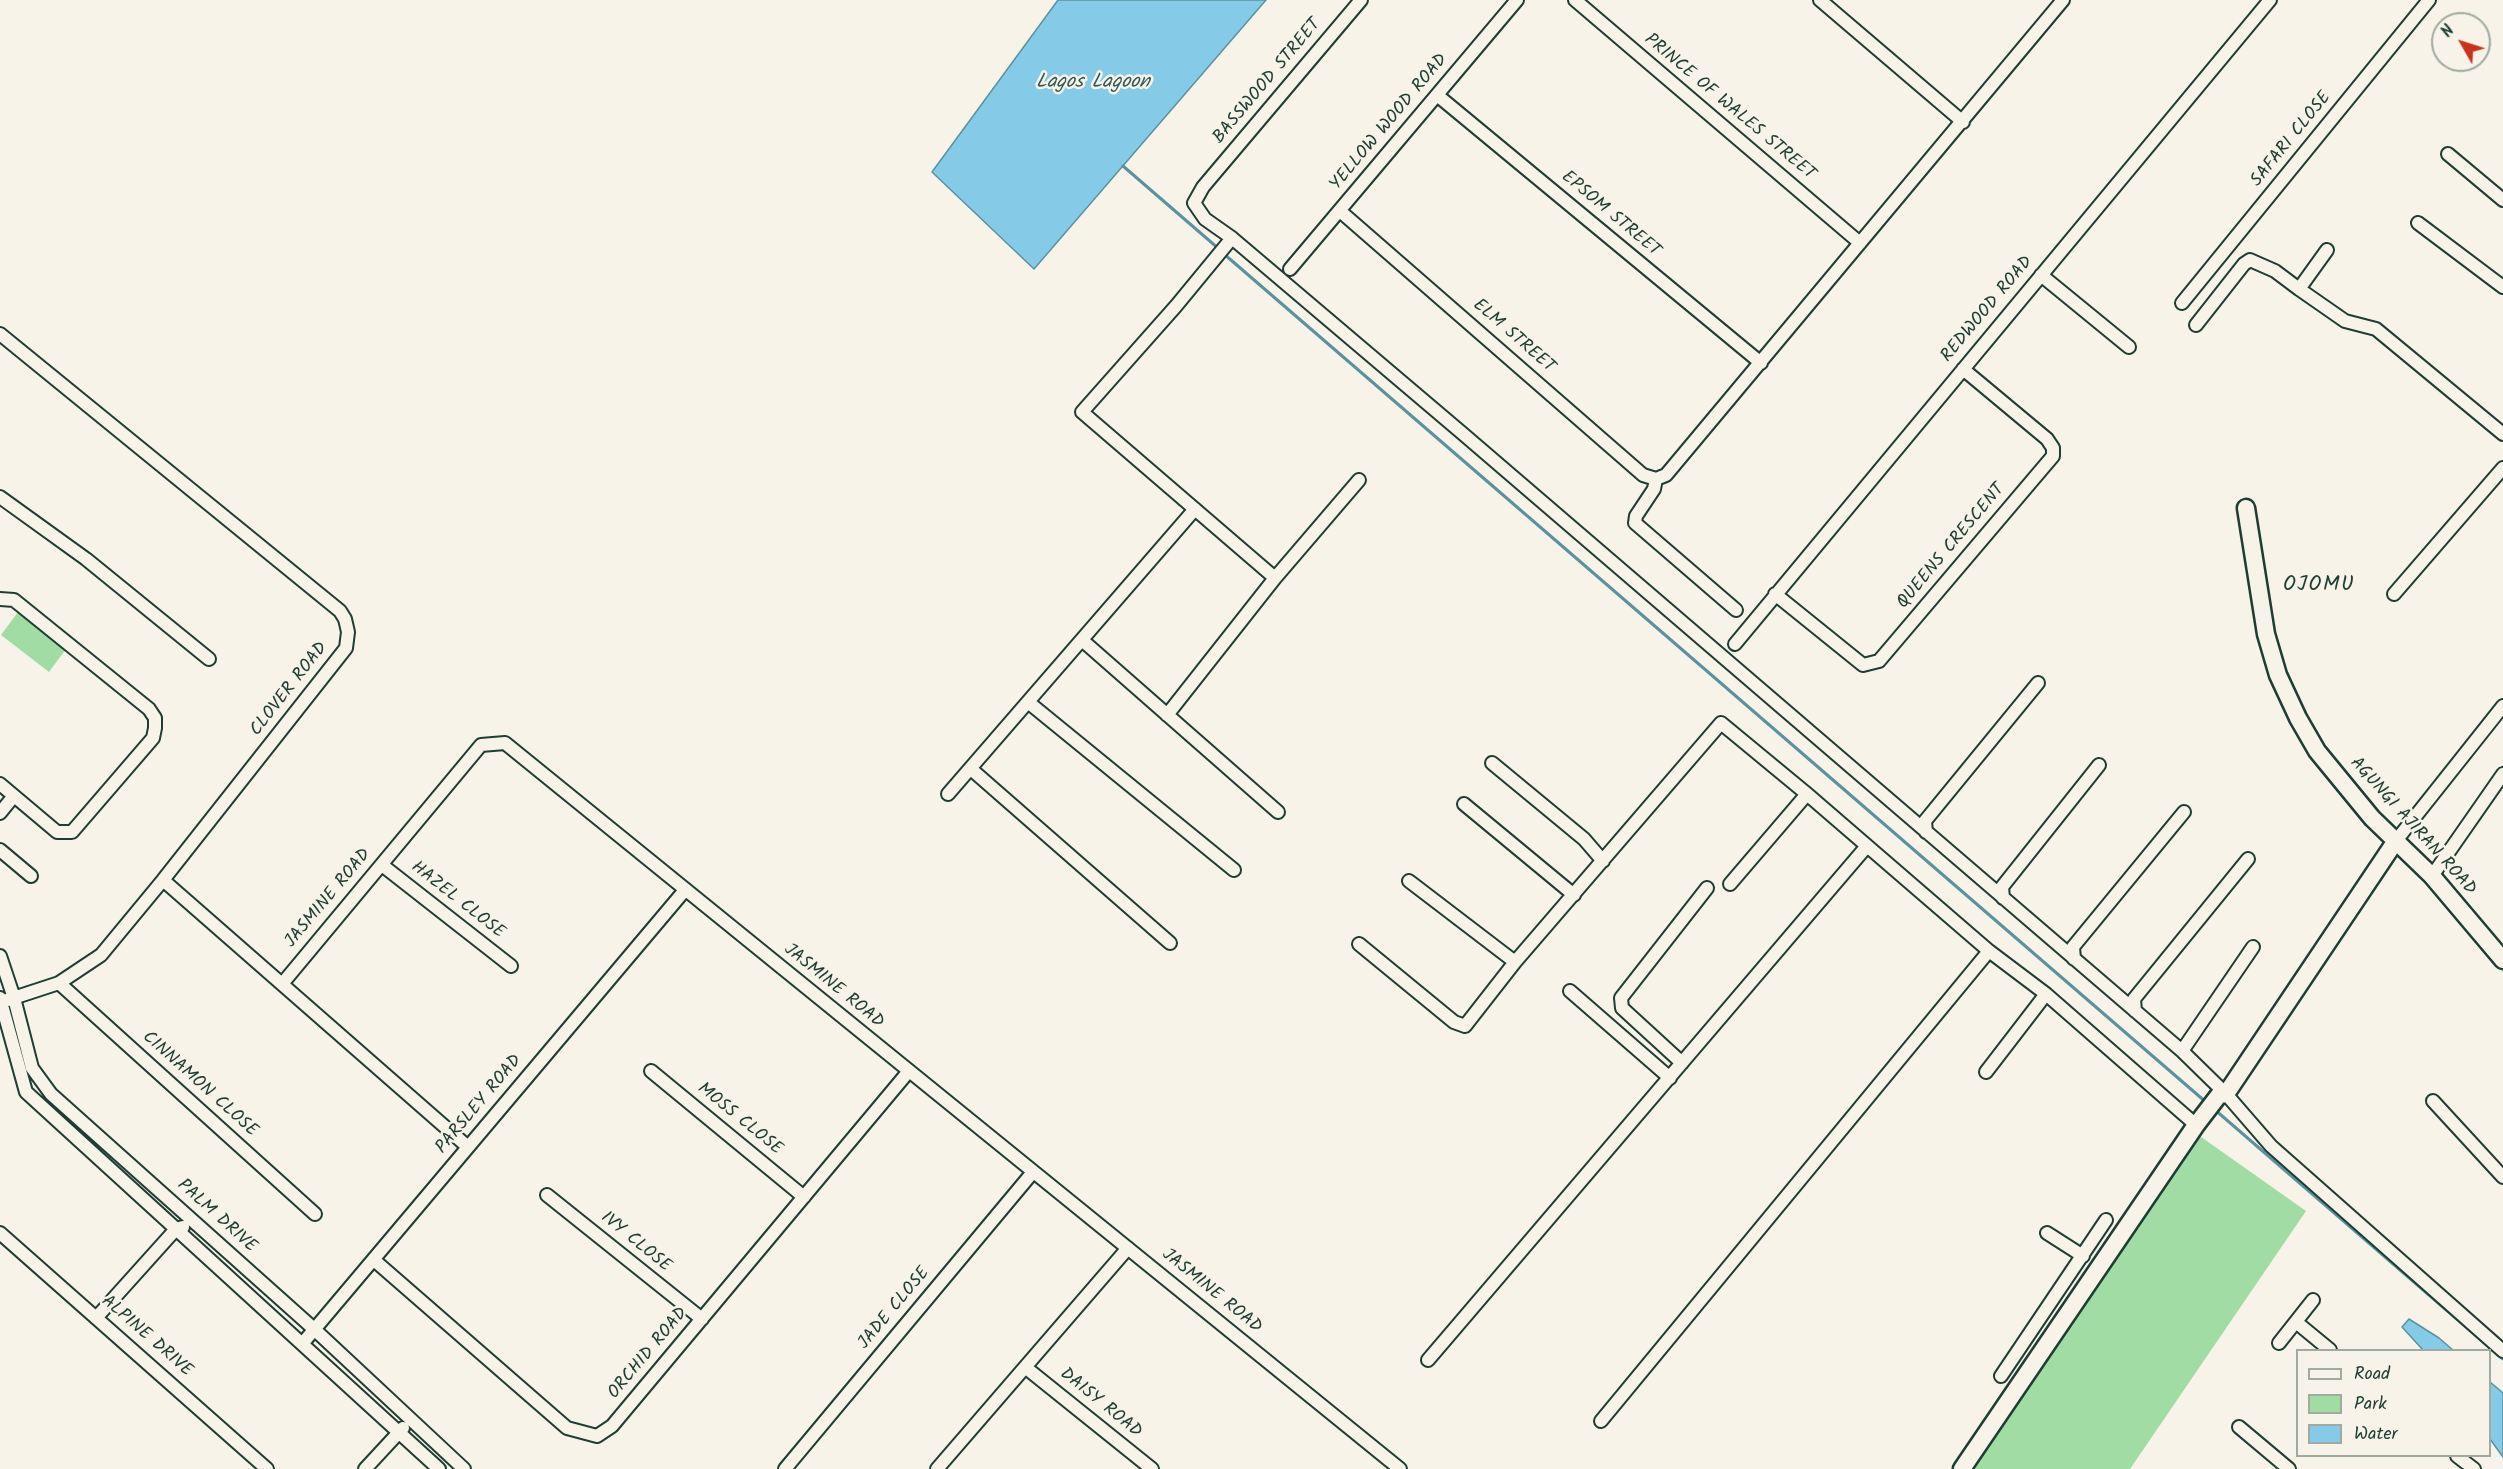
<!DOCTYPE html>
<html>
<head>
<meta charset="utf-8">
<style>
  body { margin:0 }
  #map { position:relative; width:2503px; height:1469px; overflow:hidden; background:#f7f3e8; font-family:Kalam,sans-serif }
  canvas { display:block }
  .legend { position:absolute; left:2296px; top:1349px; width:195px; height:108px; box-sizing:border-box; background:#f7f3e8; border:2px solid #a1aaa0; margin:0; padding:8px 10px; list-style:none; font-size:18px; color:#1f3d34 }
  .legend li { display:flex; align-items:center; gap:12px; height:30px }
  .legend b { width:30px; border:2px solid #a1aaa0 }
  .north { position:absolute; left:2431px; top:12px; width:60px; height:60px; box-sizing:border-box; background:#f7f3e8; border:2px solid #a1aaa0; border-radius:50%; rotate:309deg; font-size:16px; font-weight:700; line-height:24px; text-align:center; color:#1f3d34 }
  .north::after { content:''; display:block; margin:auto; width:21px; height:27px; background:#c8321e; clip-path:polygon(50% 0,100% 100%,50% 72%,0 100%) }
</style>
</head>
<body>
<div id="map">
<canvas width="2503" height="1469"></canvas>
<ul class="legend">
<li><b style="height:8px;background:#f7f3e8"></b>Road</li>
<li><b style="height:16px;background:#a0dca3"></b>Park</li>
<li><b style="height:16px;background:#85cbe7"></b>Water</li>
</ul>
<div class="north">N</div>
</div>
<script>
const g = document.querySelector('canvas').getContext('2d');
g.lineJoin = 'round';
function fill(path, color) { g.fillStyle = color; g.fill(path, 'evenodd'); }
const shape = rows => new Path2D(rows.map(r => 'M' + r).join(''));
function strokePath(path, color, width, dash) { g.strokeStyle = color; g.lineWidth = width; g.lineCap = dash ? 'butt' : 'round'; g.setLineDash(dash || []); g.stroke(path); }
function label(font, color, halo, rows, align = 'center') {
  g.font = font + ' Kalam,sans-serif'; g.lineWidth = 5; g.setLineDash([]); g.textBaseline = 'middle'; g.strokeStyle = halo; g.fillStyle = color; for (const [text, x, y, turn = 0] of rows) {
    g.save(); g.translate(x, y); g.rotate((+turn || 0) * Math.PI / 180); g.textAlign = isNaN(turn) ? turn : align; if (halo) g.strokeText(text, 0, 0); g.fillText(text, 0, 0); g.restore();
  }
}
fill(shape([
  [18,612,66,649,49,672,1,635],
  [2187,1127,2306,1211,2130,1469,1962,1469]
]), '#a0dca3');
const water = shape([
  [1058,0,1266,0,1034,269,932,172,1058,0],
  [2409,1319,2439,1338,2453,1350,2423,1350,2402,1327,2409,1319],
  [2490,1382,2503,1393,2503,1457,2490,1439,2490,1382]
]);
fill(water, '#85cbe7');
strokePath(water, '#5c929f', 1.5);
strokePath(shape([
  [1123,166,1219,249],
  [1224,254,2207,1103],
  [2214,1109,2503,1359]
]), '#5c929f', 3);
const street = shape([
  [1361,0,1203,187,1194,203,1205,219,1232,238,1462,433,2182,1051,2226,1094,2271,1146,2503,1351],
  [1575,0,1860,243],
  [1820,0,1963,122],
  [1437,95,1761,363],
  [2448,154,2503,200],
  [1340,211,1643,475,1656,479,1666,475,2063,0],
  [2418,223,2503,287],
  [1232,238,1176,306,1082,412,1275,578],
  [2327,250,2299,289,2345,321,2376,329,2503,434],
  [1290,269,1517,0],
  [2041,275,2129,347],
  [2182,303,2429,0],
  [2196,325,2244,264,2250,260,2275,271,2299,289],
  [0,334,340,611,345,619,348,632,346,648,163,880,101,955,59,983,1,1002],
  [1656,479,1654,489,1636,516,1635,523,1736,610],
  [0,497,86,559,209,659],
  [1775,594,1863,665,1879,661,2053,456,2053,448,2047,439,1963,369],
  [2394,594,2503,468],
  [0,599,14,600,149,709,155,718,155,728,153,738,72,832,57,832,0,784],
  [1082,640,1278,812],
  [1735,644,2270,0],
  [1028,702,1234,870],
  [1167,715,1275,578,1359,480],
  [1492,763,1584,839,1603,861],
  [971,769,1170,943],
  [948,794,1195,509],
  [1464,804,1574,895],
  [0,813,13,797],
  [1926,832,1925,821,2038,683],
  [2395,842,2503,706],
  [0,850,31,876],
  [382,865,511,966],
  [2432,876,2503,774],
  [163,880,468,1147],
  [1409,881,1515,962],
  [1730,884,1807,794],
  [2003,898,2002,887,2099,765],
  [1359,944,1454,1022,1465,1026,1515,962,1721,723,1807,794,1989,951,2046,994,2196,1125],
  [0,956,14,998,32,1068,51,1094,314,1329,464,1469],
  [2074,959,2073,947,2184,812],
  [59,983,315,1214],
  [282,984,481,745,505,743,1400,1469],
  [1570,991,1670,1078],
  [0,998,26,1092,439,1469],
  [2135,1011,2134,999,2248,859],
  [2182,1051,2253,947],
  [1682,1063,1622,1008,1621,998,1707,888],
  [651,1071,804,1197],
  [1986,1072,2046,994],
  [2433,1101,2503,1177],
  [547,1195,702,1319],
  [0,1233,267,1469],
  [2047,1233,2083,1256],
  [374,1260,567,1428,597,1436,612,1426,909,1071],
  [96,1318,176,1229,183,1227],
  [2296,1322,2330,1350],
  [2279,1343,2313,1300],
  [302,1344,685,890],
  [1428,1360,1867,846],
  [1025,1367,1152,1469],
  [2001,1376,2106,1220],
  [1601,1421,1989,951],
  [2239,1427,2289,1469],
  [2457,1456,2474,1469],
  [365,1469,403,1428],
  [785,1469,1033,1172],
  [937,1469,1128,1248]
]);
const secondary = shape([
  [2246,508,2266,634,2278,675,2298,718,2317,751,2372,818,2432,876,2503,960],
  [1962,1469,2196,1125,2219,1095,2226,1094,2395,842]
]);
strokePath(street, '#1f3d34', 16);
strokePath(secondary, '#1f3d34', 21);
strokePath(street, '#f7f3e8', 12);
strokePath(secondary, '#f7f3e8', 16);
label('18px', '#1f3d34', '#f7f3e8', [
  ["BASSWOOD STREET",1268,82,-50],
  ["PRINCE OF WALES STREET",1729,108,40],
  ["YELLOW WOOD ROAD",1390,123,-50],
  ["SAFARI CLOSE",2292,140,-51],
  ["EPSOM STREET",1610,215,40],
  ["REDWOOD ROAD",1988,310,-50],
  ["ELM STREET",1513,337,41],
  ["QUEENS CRESCENT",1952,547,-50],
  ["CLOVER ROAD",290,690,-52],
  ["AGUNGI AJIRAN ROAD",2412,827,48],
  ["JASMINE ROAD",329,899,-50],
  ["HAZEL CLOSE",457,901,38],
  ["JASMINE ROAD",833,987,39],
  ["CINNAMON CLOSE",199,1085,42],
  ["PARSLEY ROAD",480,1105,-50],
  ["MOSS CLOSE",739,1120,39],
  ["PALM DRIVE",216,1217,42],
  ["IVY CLOSE",635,1243,39],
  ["JASMINE ROAD",1211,1292,39],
  ["JADE CLOSE",895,1309,-50],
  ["ALPINE DRIVE",146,1337,41],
  ["ORCHID ROAD",649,1354,-50],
  ["DAISY ROAD",1100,1404,39]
]);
label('italic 20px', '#335958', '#f7f3e8', [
  ["Lagos Lagoon",1093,84]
]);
g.letterSpacing = '1.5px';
label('21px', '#1f3d34', '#f7f3e8', [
  ["OJOMU",2319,586]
]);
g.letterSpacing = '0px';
</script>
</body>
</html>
